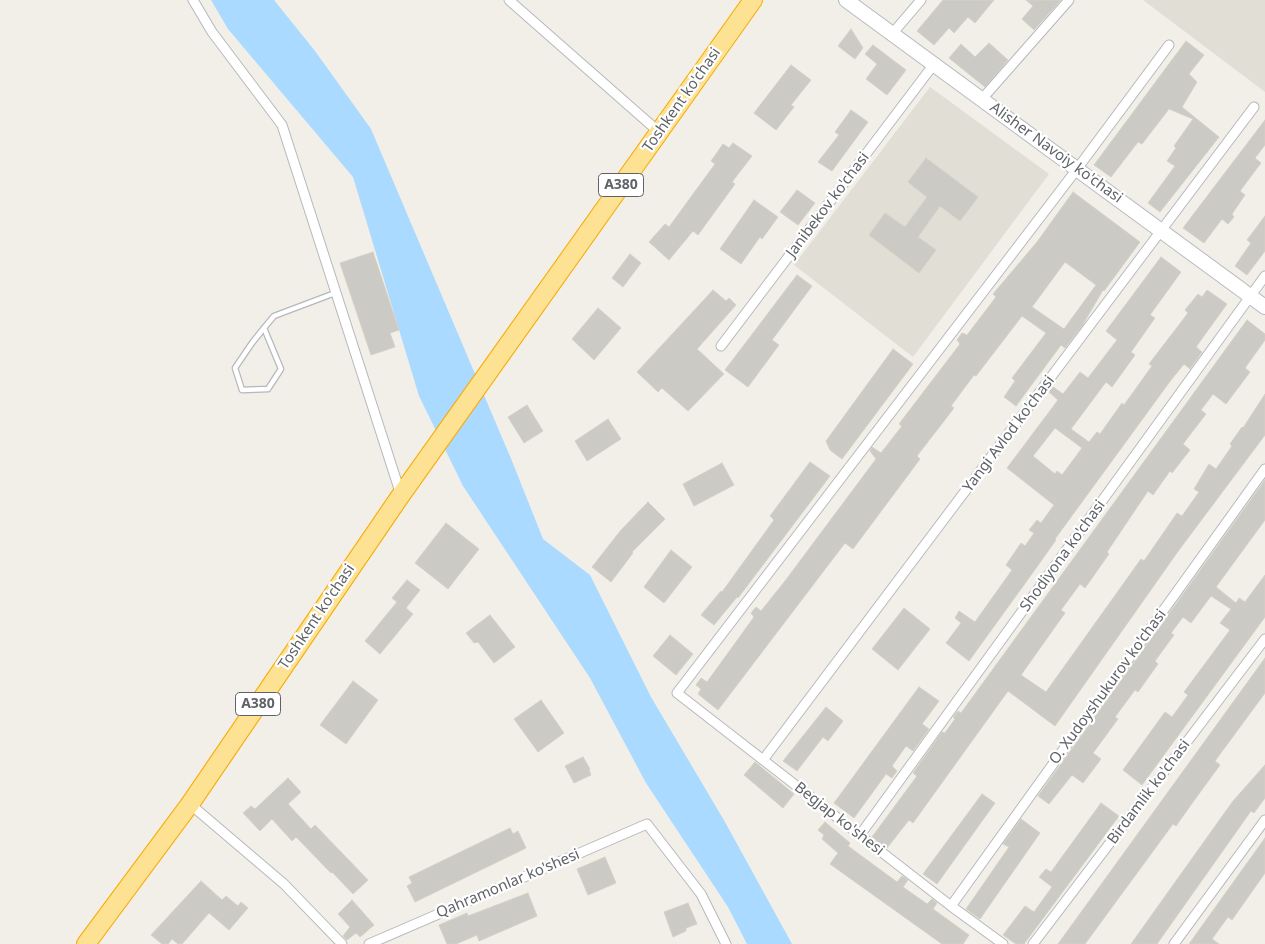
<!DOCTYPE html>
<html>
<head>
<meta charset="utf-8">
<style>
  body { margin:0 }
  canvas { display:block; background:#f1efe8 }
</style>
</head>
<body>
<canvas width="1265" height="944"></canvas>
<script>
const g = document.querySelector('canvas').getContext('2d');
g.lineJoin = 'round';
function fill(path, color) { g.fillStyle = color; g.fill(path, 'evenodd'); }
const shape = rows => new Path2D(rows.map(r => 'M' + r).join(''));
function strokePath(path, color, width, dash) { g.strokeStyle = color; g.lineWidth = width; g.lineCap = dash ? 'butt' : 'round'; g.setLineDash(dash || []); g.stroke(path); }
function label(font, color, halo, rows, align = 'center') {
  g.font = font + ' "Noto Sans",sans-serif'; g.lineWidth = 4.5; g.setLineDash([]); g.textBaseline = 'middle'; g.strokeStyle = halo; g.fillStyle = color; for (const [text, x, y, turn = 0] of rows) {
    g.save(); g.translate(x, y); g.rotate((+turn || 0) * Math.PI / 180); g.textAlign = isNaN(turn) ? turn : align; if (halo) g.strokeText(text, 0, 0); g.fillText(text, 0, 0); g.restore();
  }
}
fill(shape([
  [1143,0,1265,0,1265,92],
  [930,87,1049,174,913,357,794,265]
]), '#e1ded6');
fill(shape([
  [211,0,274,0,315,51,371,129,512,461,543,539,590,575,651,697,725,822,792,944,747,944,728,907,646,783,590,678,463,486,419,396,353,177,228,29]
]), '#aadaff');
const building = shape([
  [943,0,994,0,975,23,968,17,954,33,949,28,934,45,917,31,943,0],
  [1026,0,1061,0,1034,30,1022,19,1033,6,1026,0],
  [851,29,863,48,855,59,838,46,851,29],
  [1186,41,1204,55,1189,74,1197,82,1182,107,1219,137,1160,212,1148,203,1175,166,1167,161,1176,148,1174,146,1193,119,1169,109,1142,144,1138,142,1111,177,1094,165,1186,41],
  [989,43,1008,60,985,87,949,58,961,44,975,57,989,43],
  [873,45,906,70,887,95,866,79,877,64,865,54,873,45],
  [791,65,811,80,791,105,794,107,776,130,754,113,791,65],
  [851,110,868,122,832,171,818,162,839,135,835,132,851,110],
  [1265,120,1265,145,1255,158,1261,163,1240,191,1245,195,1232,214,1234,217,1228,224,1222,219,1204,243,1183,228,1265,120],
  [733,143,752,156,732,182,735,184,698,235,693,231,669,260,649,242,665,224,669,227,715,164,711,161,723,144,729,148,733,143],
  [926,158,978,197,960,221,940,206,918,237,936,250,919,273,869,235,885,213,905,227,927,197,908,182,926,158],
  [797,190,815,203,798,225,780,212,797,190],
  [1073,192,1140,242,1104,291,1103,290,1082,326,1065,348,1061,345,1016,406,1004,397,1015,381,1012,378,1046,333,1022,316,976,376,974,375,951,406,954,408,917,456,920,459,853,549,845,543,718,710,698,694,701,689,696,685,701,678,707,682,754,617,751,613,756,607,761,611,785,581,876,459,870,451,872,447,881,453,902,426,899,424,960,344,957,340,962,333,967,335,996,297,993,294,1037,242,1073,192],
  [1065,262,1096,285,1064,329,1032,307,1065,262],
  [754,200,778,217,762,239,760,237,741,264,720,249,754,200],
  [1265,216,1265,251,1247,275,1235,266,1251,243,1247,240,1265,216],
  [373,252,399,330,390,333,395,347,371,355,340,263,373,252],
  [630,254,641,263,623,287,612,278,630,254],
  [1161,257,1181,272,1150,315,1155,318,1131,352,1135,355,1112,387,1106,382,1071,429,1089,442,1097,432,1100,434,1122,403,1124,405,1152,366,1149,364,1188,313,1185,310,1198,294,1202,297,1207,290,1227,304,1196,347,1202,352,1190,369,1184,364,1171,380,1055,539,1056,540,1034,571,969,661,946,643,961,623,955,618,959,611,975,622,1012,570,1006,565,1021,543,1025,546,1034,533,1029,530,1037,520,1041,523,1054,505,1007,468,1058,400,1048,391,1052,386,1063,394,1080,372,1088,378,1117,340,1106,331,1161,257],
  [1055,428,1082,448,1062,475,1057,471,1055,474,1033,456,1055,428],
  [797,275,812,286,772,340,779,345,748,387,725,370,797,275],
  [713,290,726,301,729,298,736,305,697,349,724,374,688,411,662,388,658,392,637,372,713,290],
  [598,308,621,328,594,360,572,339,598,308],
  [1247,320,1265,334,1265,340,1245,368,1250,372,1226,404,1213,394,1201,410,1206,414,1183,444,1190,450,1172,473,1170,471,1153,495,1148,491,1107,552,1109,554,1085,588,1080,584,1061,610,1065,613,1021,675,1046,692,1141,559,1144,561,1177,513,1182,516,1199,492,1194,489,1209,464,1216,469,1232,446,1230,444,1242,427,1243,428,1265,394,1265,435,1179,550,1055,726,1008,691,913,823,909,820,887,848,872,837,917,776,913,773,942,732,945,733,955,719,953,717,958,711,961,713,1247,320],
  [893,349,913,364,842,459,830,450,826,441,893,349],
  [527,405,543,431,524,443,508,417,527,405],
  [608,419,621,439,587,461,575,441,608,419],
  [810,462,830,476,738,598,737,597,714,625,701,615,721,591,722,592,774,520,770,516,810,462],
  [722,463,734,485,694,506,683,484,722,463],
  [1265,480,1265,520,1216,587,1236,603,1239,598,1245,602,1265,575,1265,617,1142,785,1123,770,1165,712,1172,717,1188,695,1184,692,1230,630,1220,623,1231,609,1211,596,1191,623,1183,617,1171,633,1174,635,1155,661,1158,664,1138,692,1135,690,1115,717,1118,719,1093,753,1101,759,1083,783,1072,775,1049,804,1038,796,1265,480],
  [648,502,665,519,632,552,633,553,611,582,592,567,621,530,648,502],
  [446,523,479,549,448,589,415,563,446,523],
  [671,550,692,567,664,603,644,587,671,550],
  [407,580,420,590,406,608,413,614,380,654,365,641,397,602,392,598,407,580],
  [904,608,930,629,898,670,872,649,904,608],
  [490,615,515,647,494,663,478,642,474,643,466,633,490,615],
  [670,635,693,654,676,675,653,656,670,635],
  [1265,658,1265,693,1215,761,1220,765,1193,802,1176,826,1173,824,1085,944,1058,944,1265,658],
  [353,681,378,700,346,744,320,725,353,681],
  [919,687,939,701,922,724,929,729,913,751,906,746,892,766,897,771,892,778,886,774,854,818,834,803,919,687],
  [541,700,564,733,538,752,514,719,541,700],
  [826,707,843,721,828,741,823,737,797,771,783,761,826,707],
  [583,757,590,769,589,770,591,775,574,783,565,766,583,757],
  [755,762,794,794,783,808,744,775,755,762],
  [1265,765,1265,798,1254,813,1251,811,1157,944,1131,944,1233,801,1265,765],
  [288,778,301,792,288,804,311,829,315,825,368,880,353,894,332,872,331,873,296,837,292,841,272,819,260,831,243,813,251,806,255,809,288,778],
  [982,794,995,803,937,884,923,874,982,794],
  [1101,803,1119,816,1024,944,1016,944,1003,935,1025,906,1034,912,1052,887,1039,877,1046,869,1051,872,1101,803],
  [1021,819,1040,833,980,919,966,909,1009,847,1003,844,1021,819],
  [825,822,850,843,848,846,897,882,902,876,908,880,903,887,927,904,932,899,937,903,933,909,969,935,963,944,942,944,830,864,838,853,822,839,824,835,818,830,825,822],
  [510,828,513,834,518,831,526,848,415,902,407,886,412,883,409,877,510,828],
  [1265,838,1265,873,1232,920,1228,917,1212,939,1219,944,1189,944,1265,838],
  [605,857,616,883,588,895,577,869,605,857],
  [201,881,222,900,226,896,238,906,241,902,248,908,229,930,209,913,182,944,178,944,172,939,168,944,162,944,151,935,201,881],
  [528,893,537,916,479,941,477,935,456,944,447,944,439,925,467,913,468,916,528,893],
  [352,900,374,925,360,937,356,933,347,940,343,936,350,927,338,914,352,900],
  [688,903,697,924,686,928,686,931,673,937,664,912,688,903]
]);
fill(building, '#cccac5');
strokePath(building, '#d6d1c6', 1);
const lane = shape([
  [264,328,281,369,268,389,242,390,235,368,252,343,264,328,274,316,335,293]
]);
const street = shape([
  [193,0,212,32,282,125,401,495],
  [509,0,659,132],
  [892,34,921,0],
  [982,99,1069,0],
  [721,346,934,64],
  [763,760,1254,107],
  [190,804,284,884,342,944],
  [860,835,1265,276],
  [951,906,1265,469],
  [369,944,647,824,701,894,726,944],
  [1003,944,951,906,677,693,1077,169,1169,45],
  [1033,944,1265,639],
  [1174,944,1265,820]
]);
const secondary = shape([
  [846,0,1265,307]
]);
const highway = shape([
  [86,944,190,804,401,495,753,0]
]);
strokePath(lane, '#b5b8bc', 7);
strokePath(street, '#b5b8bc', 11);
strokePath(secondary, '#b6babf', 16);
strokePath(highway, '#f9ab00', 20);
strokePath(lane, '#fff', 4.5);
strokePath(street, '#fff', 9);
strokePath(secondary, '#fff', 14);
strokePath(highway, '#fde293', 18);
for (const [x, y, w] of [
  [621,185,45],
  [258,704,45]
]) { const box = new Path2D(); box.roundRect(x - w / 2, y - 11.5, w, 23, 4); g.fillStyle = '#fff'; g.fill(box); strokePath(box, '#5f6368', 1); }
label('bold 14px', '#5f6368', null, [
  ["A380",621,185],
  ["A380",258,704]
]);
label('15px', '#5f6368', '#fff', [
  ["Toshkent ko'chasi",682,100,-55],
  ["Alisher Navoiy ko'chasi",1056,153,36],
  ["Janibekov ko'chasi",828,205,-53],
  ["Yangi Avlod ko'chasi",1009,434,-53],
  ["Shodiyona ko'chasi",1063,556,-54],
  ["Toshkent ko'chasi",317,617,-56],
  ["O. Xudoyshukurov ko'chasi",1108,687,-54],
  ["Birdamlik ko'chasi",1149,792,-53],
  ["Begjap ko'shesi",839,819,38],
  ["Qahramonlar ko'shesi",508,884,-23]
]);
</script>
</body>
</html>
